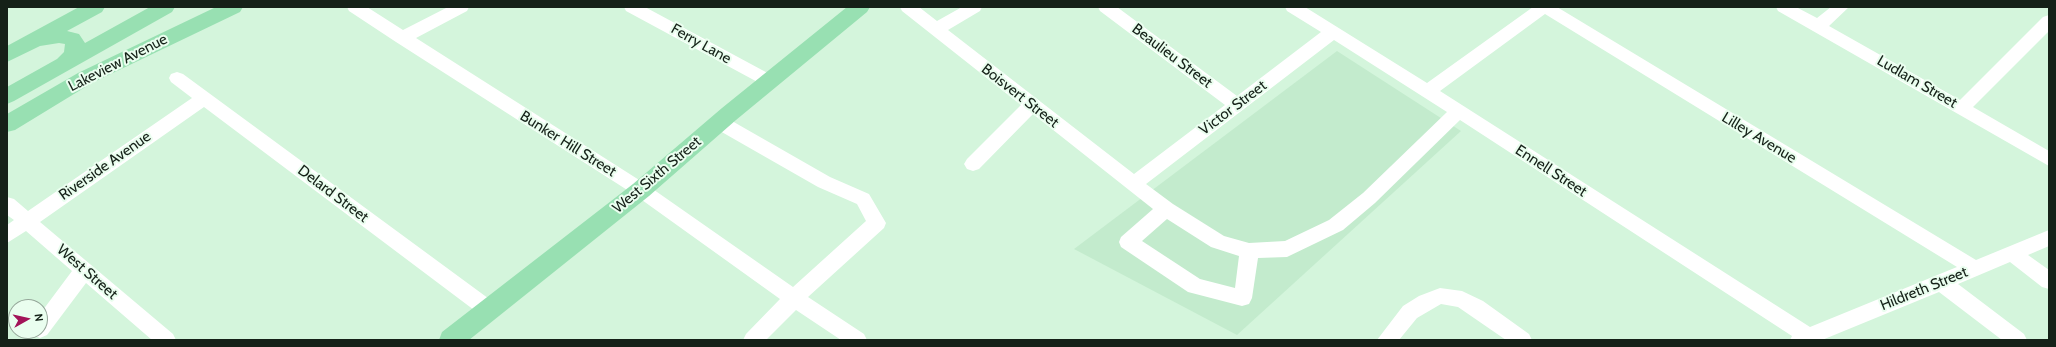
<!DOCTYPE html>
<html>
<head>
<meta charset="utf-8">
<style>
  body { margin:0 }
  #map { position:relative; width:2056px; height:347px; overflow:hidden; background:#d4f5dc; font-family:Cabin,sans-serif }
  canvas { display:block }
  .frame { position:absolute; inset:0; border:8px solid #152118; pointer-events:none }
  .north { position:absolute; left:8px; top:299px; width:40px; height:40px; box-sizing:border-box; background:#eafeef; border:1px solid #95a699; border-radius:50%; rotate:82deg; font-size:11px; font-weight:700; line-height:16px; text-align:center; color:#152118 }
  .north::after { content:''; display:block; margin:auto; width:14px; height:18px; background:#a21358; clip-path:polygon(50% 0,100% 100%,50% 72%,0 100%) }
</style>
</head>
<body>
<div id="map">
<canvas width="2056" height="347"></canvas>
<div class="frame"></div>
<div class="north">N</div>
</div>
<script>
const g = document.querySelector('canvas').getContext('2d');
g.lineJoin = 'round';
function fill(path, color) { g.fillStyle = color; g.fill(path, 'evenodd'); }
const shape = rows => new Path2D(rows.map(r => 'M' + r).join(''));
function label(font, color, halo, rows, align = 'center') {
  g.font = font + ' Cabin,sans-serif'; g.lineWidth = 4; g.setLineDash([]); g.textBaseline = 'middle'; g.strokeStyle = halo; g.fillStyle = color; for (const [text, x, y, turn = 0] of rows) {
    g.save(); g.translate(x, y); g.rotate((+turn || 0) * Math.PI / 180); g.textAlign = isNaN(turn) ? turn : align; if (halo) g.strokeText(text, 0, 0); g.fillText(text, 0, 0); g.restore();
  }
}
fill(shape([
  [1337,51,1461,131,1237,335,1074,249]
]), '#c3ebcd');
fill(shape([
  [347,7,367,7,403,30,448,7,469,7,467,11,416,38,647,185,793,287,866,221,857,204,818,187,713,127,710,122,713,117,719,116,725,117,830,177,869,194,886,223,884,228,808,297,864,334,867,340,841,340,796,310,766,340,743,340,746,334,780,299,635,195,396,42,349,11,347,7],
  [624,7,645,7,775,77,777,81,775,85,769,87,763,85,626,11,624,7],
  [900,7,919,7,937,21,962,7,982,7,980,11,948,30,1134,174,1225,105,1100,11,1098,7,1117,7,1237,96,1321,32,1287,11,1285,7,1305,7,1427,83,1533,7,1557,7,1976,260,2049,230,2049,246,2028,255,2049,270,2049,289,2042,287,2010,262,1958,284,2024,334,2027,340,2002,340,1939,292,1822,340,1790,340,1792,336,1460,120,1375,203,1343,230,1287,257,1258,258,1252,298,1249,304,1242,306,1188,292,1121,247,1119,242,1121,237,1153,209,1033,114,979,169,973,171,967,169,964,164,967,159,1021,105,902,11,900,7],
  [1545,14,1957,267,1810,327,1440,91,1545,14],
  [1334,40,1447,112,1363,193,1329,220,1285,241,1249,243,1224,236,1173,204,1146,184,1334,40],
  [1167,219,1211,247,1239,256,1235,288,1200,279,1142,241,1167,219],
  [1776,7,1796,7,1817,18,1831,7,1849,7,1829,26,1960,100,2043,17,2049,15,2049,31,1973,107,2049,151,2049,166,1778,11,1776,7],
  [177,72,183,74,496,304,499,310,496,316,489,318,482,316,204,107,40,222,173,334,176,340,152,340,86,283,47,335,40,338,33,335,31,331,40,331,40,314,72,271,26,231,7,243,7,225,14,220,7,215,7,197,14,199,28,211,192,98,171,82,169,78,171,74,177,72],
  [1440,288,1462,291,1483,301,1529,334,1532,340,1506,340,1458,307,1441,304,1417,318,1399,340,1377,340,1403,306,1419,296,1440,288]
]), '#fff');
fill(shape([
  [79,7,105,7,102,12,67,31,79,34,85,43,150,7,175,7,172,12,14,101,7,104,7,87,57,59,64,52,65,44,59,43,40,46,7,62,7,46,79,7],
  [216,7,243,7,240,12,92,83,15,130,7,132,7,114,78,73,216,7],
  [847,7,870,7,867,12,736,120,649,196,469,340,439,340,442,332,633,184,722,108,847,7]
]), '#98e0b2');
label('15px', '#152118', '#eafeef', [
  ["Ferry Lane",701,44,29],
  ["Beaulieu Street",1172,56,37],
  ["Lakeview Avenue",118,63,-27],
  ["Ludlam Street",1917,82,30],
  ["Boisvert Street",1020,96,38],
  ["Victor Street",1233,108,-37],
  ["Lilley Avenue",1759,138,31],
  ["Bunker Hill Street",568,144,32],
  ["Riverside Avenue",105,166,-35],
  ["Ennell Street",1551,171,33],
  ["West Sixth Street",657,175,-40],
  ["Delard Street",333,194,37],
  ["West Street",87,272,41],
  ["Hildreth Street",1924,289,-22]
]);
</script>
</body>
</html>
